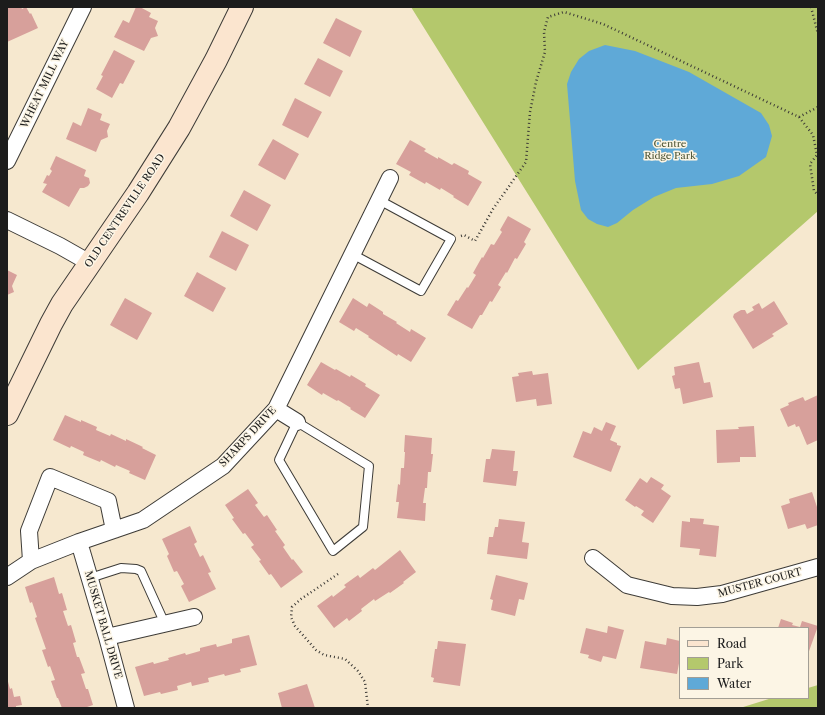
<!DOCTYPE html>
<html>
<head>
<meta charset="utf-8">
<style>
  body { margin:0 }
  #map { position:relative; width:825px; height:715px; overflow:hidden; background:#f6e8cf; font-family:"Libre Caslon Text",serif }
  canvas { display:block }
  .frame { position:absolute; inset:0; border:8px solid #1c1c1c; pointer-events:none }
  .legend { position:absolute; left:679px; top:627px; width:130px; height:72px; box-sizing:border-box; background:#fcf5e5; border:1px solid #a29e95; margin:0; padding:5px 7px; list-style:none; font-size:12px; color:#1c1c1c }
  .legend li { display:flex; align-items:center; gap:8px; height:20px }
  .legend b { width:20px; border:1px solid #a29e95 }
</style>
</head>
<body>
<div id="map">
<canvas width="825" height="715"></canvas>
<div class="frame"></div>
<ul class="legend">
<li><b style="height:5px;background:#fbe5cf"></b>Road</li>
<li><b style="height:11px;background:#b4c86c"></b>Park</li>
<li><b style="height:11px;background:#5fa9d7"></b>Water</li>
</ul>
</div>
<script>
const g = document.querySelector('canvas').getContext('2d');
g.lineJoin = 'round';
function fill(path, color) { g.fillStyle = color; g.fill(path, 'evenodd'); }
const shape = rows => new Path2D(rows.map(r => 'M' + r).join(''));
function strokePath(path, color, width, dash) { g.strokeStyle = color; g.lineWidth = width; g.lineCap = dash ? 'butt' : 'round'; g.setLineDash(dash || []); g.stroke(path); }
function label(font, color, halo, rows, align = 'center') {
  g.font = font + ' "Libre Caslon Text",serif'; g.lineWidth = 3; g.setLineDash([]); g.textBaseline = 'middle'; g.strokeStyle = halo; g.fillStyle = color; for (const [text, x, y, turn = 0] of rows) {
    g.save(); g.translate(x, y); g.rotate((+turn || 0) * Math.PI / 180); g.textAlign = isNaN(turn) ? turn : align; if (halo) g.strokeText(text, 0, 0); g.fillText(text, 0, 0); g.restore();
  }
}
fill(shape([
  [411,7,818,7,818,211,638,370],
  [818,685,818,708,740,708,772,698,808,698,808,688]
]), '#b4c86c');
fill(shape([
  [605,45,635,51,689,72,761,113,769,125,772,136,766,157,739,176,712,184,676,188,654,197,633,210,617,223,608,227,597,224,588,219,581,210,575,181,567,84,571,72,579,59,589,51]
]), '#5fa9d7');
fill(shape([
  [7,7,21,7,22,9,26,7,30,14,31,13,38,28,7,42],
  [136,7,140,7,151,13,149,17,158,21,155,28,158,36,151,38,144,51,114,37,123,20,129,23],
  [336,18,362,31,350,57,323,43],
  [114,50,135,61,123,84,120,83,112,98,96,89,103,76,101,75],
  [318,58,343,71,330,97,304,84],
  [295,98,322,112,308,138,282,125],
  [88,108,102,114,100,120,110,124,107,131,108,137,101,140,96,152,66,139,73,122,81,126],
  [273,139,299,154,285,180,258,165],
  [410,140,426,149,424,151,438,159,438,157,452,165,454,163,469,171,468,174,482,182,468,206,453,197,454,196,441,188,440,190,426,182,425,184,409,175,411,172,396,164],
  [56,156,86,170,84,176,89,178,90,183,88,186,84,188,80,188,69,207,42,192,47,184,43,183,47,175,49,176,52,171,50,169],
  [244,190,271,205,257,231,230,216],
  [508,216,531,229,524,242,526,244,517,259,515,258,507,273,506,272,498,285,501,287,492,302,490,301,482,315,480,315,472,329,447,315,456,300,458,301,467,287,468,288,476,275,473,273,482,257,483,258,491,244,494,245,502,232,500,230],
  [222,231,249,245,236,271,209,257],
  [7,270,17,275,12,286,14,292,7,295],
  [197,272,226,288,213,312,184,296],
  [125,298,152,313,137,340,110,325],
  [353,298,367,307,369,303,383,312,383,314,397,322,396,323,410,332,411,329,426,338,411,362,398,354,397,356,368,337,369,336,356,328,354,331,339,322],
  [774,301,788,324,772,334,774,336,753,349,733,317,734,314,741,310,745,310,747,314,754,310,752,307,759,303,762,309],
  [321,362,335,370,336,369,350,377,351,375,366,384,365,386,380,395,365,418,350,409,351,408,338,400,337,401,323,393,322,395,307,385],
  [699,362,704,383,710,382,713,397,683,404,680,388,675,389,672,376,675,375,674,367],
  [532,371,533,375,548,373,552,404,537,406,536,399,516,402,512,377,519,376,518,373],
  [818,395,818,422,817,423,818,425,818,440,807,445,799,426,796,427,795,424,788,427,780,409,789,405,788,403,803,397,805,401],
  [65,415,81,422,81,420,97,427,96,430,110,436,111,434,126,441,126,439,143,447,142,448,156,455,145,480,129,473,130,471,116,465,115,467,101,460,100,462,83,455,84,452,71,446,70,448,53,440],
  [606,422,616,426,610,440,617,443,617,445,621,446,611,472,573,457,583,431,591,434,594,427,602,431],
  [754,426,756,457,740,457,740,462,717,463,716,430,739,429,738,427],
  [405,435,432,438,431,454,433,454,431,472,428,472,427,488,425,488,423,503,426,503,425,521,397,518,399,502,396,502,398,484,400,485,401,468,404,468,405,452,404,452],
  [492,449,515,451,513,471,518,471,516,486,483,482,486,459,490,459],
  [651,477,664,485,661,489,671,496,653,523,641,515,644,511,636,506,635,507,625,500,640,478,647,483],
  [248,489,258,503,255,505,264,517,267,515,277,530,275,531,285,545,283,547,292,560,293,559,303,572,281,588,271,574,269,575,259,561,261,560,251,547,254,545,245,533,243,534,232,519,234,518,225,505],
  [812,492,818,510,818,525,807,529,805,524,788,529,781,506,790,503,789,499],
  [690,518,704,519,703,524,719,526,716,557,699,555,700,549,680,547,682,521,690,522],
  [499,519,525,522,522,542,529,543,527,559,487,554,489,537,493,537,495,527,498,527],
  [190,526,197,542,194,544,200,557,203,555,211,572,208,573,216,589,189,602,181,586,184,584,177,571,174,572,167,556,169,554,162,539],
  [400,550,416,572,403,582,404,583,390,593,389,592,375,601,374,599,361,609,362,611,349,621,347,618,334,628,317,606,332,595,333,597,346,587,344,585,358,575,360,578,373,568,375,570],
  [496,575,528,583,524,600,519,599,515,616,491,610,493,600,490,599],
  [54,577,59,594,62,593,67,610,63,611,68,626,71,625,76,642,73,643,77,657,79,657,85,673,81,674,86,689,88,689,93,705,84,708,62,708,58,698,57,698,51,681,55,680,50,666,48,667,42,650,46,649,35,618,37,617,32,602,30,603,25,587],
  [781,619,793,623,792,625,800,627,802,621,818,626,808,654,808,628,778,628],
  [608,626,624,630,616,659,603,656,601,662,588,658,589,655,580,653,586,628,607,633],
  [249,635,257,665,240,669,241,672,225,676,224,674,208,678,209,682,192,686,191,682,177,686,178,690,161,694,160,692,144,696,135,667,153,662,154,664,169,660,168,658,185,653,186,655,200,651,200,648,216,644,217,647,232,643,232,639],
  [667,638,680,641,680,658,677,674,640,668,645,641,666,645],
  [438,641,466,644,460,686,433,682,434,678,431,677,435,649,437,649],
  [7,678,10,689,12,688,14,697,20,696,22,705,16,706,16,708,7,708],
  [307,684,315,708,282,708,278,693]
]), '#d7a09b');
const lane = shape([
  [352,254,421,291,451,239,379,200],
  [297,422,369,466,363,527,333,551,279,460,297,422],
  [90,578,121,568,136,569,141,571,165,624]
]);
const street = shape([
  [7,161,83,7],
  [7,220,60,246,90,263],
  [276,409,297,422],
  [79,542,107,637,126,708],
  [593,558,627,585,672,596,697,597,722,594,818,567],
  [31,561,29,531,50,477,108,501,114,530],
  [7,577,31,561,79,542,143,520,223,466,276,409,390,178],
  [107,637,194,617]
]);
const secondary = shape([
  [7,414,51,324,62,304,138,193,179,128,216,60,242,7]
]);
strokePath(lane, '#3d3b37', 10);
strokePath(street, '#3d3b37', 18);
strokePath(secondary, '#3d3b37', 24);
strokePath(shape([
  [811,7,818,34],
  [799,117,813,135,817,155,810,164,814,191,818,195],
  [461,236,464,235,475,241,493,209,526,162,530,112,536,82,545,52,544,32,548,17,564,12,603,24,799,117,818,107],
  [338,574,301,599,292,607,291,617,295,626,316,650,324,655,345,659,358,671,365,682,368,708]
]), '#3d3b37', 2.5, [1, 3]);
strokePath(lane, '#fff', 8);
strokePath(street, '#fff', 16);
strokePath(secondary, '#fbe5cf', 22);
label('10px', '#1c1c1c', '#fcf5e5', [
  ["WHEAT MILL WAY",45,84,-64],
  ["OLD CENTREVILLE ROAD",125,211,-56],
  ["SHARPS DRIVE",248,437,-47],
  ["MUSTER COURT",760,583,-15],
  ["MUSKET BALL DRIVE",103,625,74]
]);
label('10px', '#515838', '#fcf5e5', [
  ["Centre",670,144],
  ["Ridge Park",670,156]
]);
</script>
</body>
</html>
